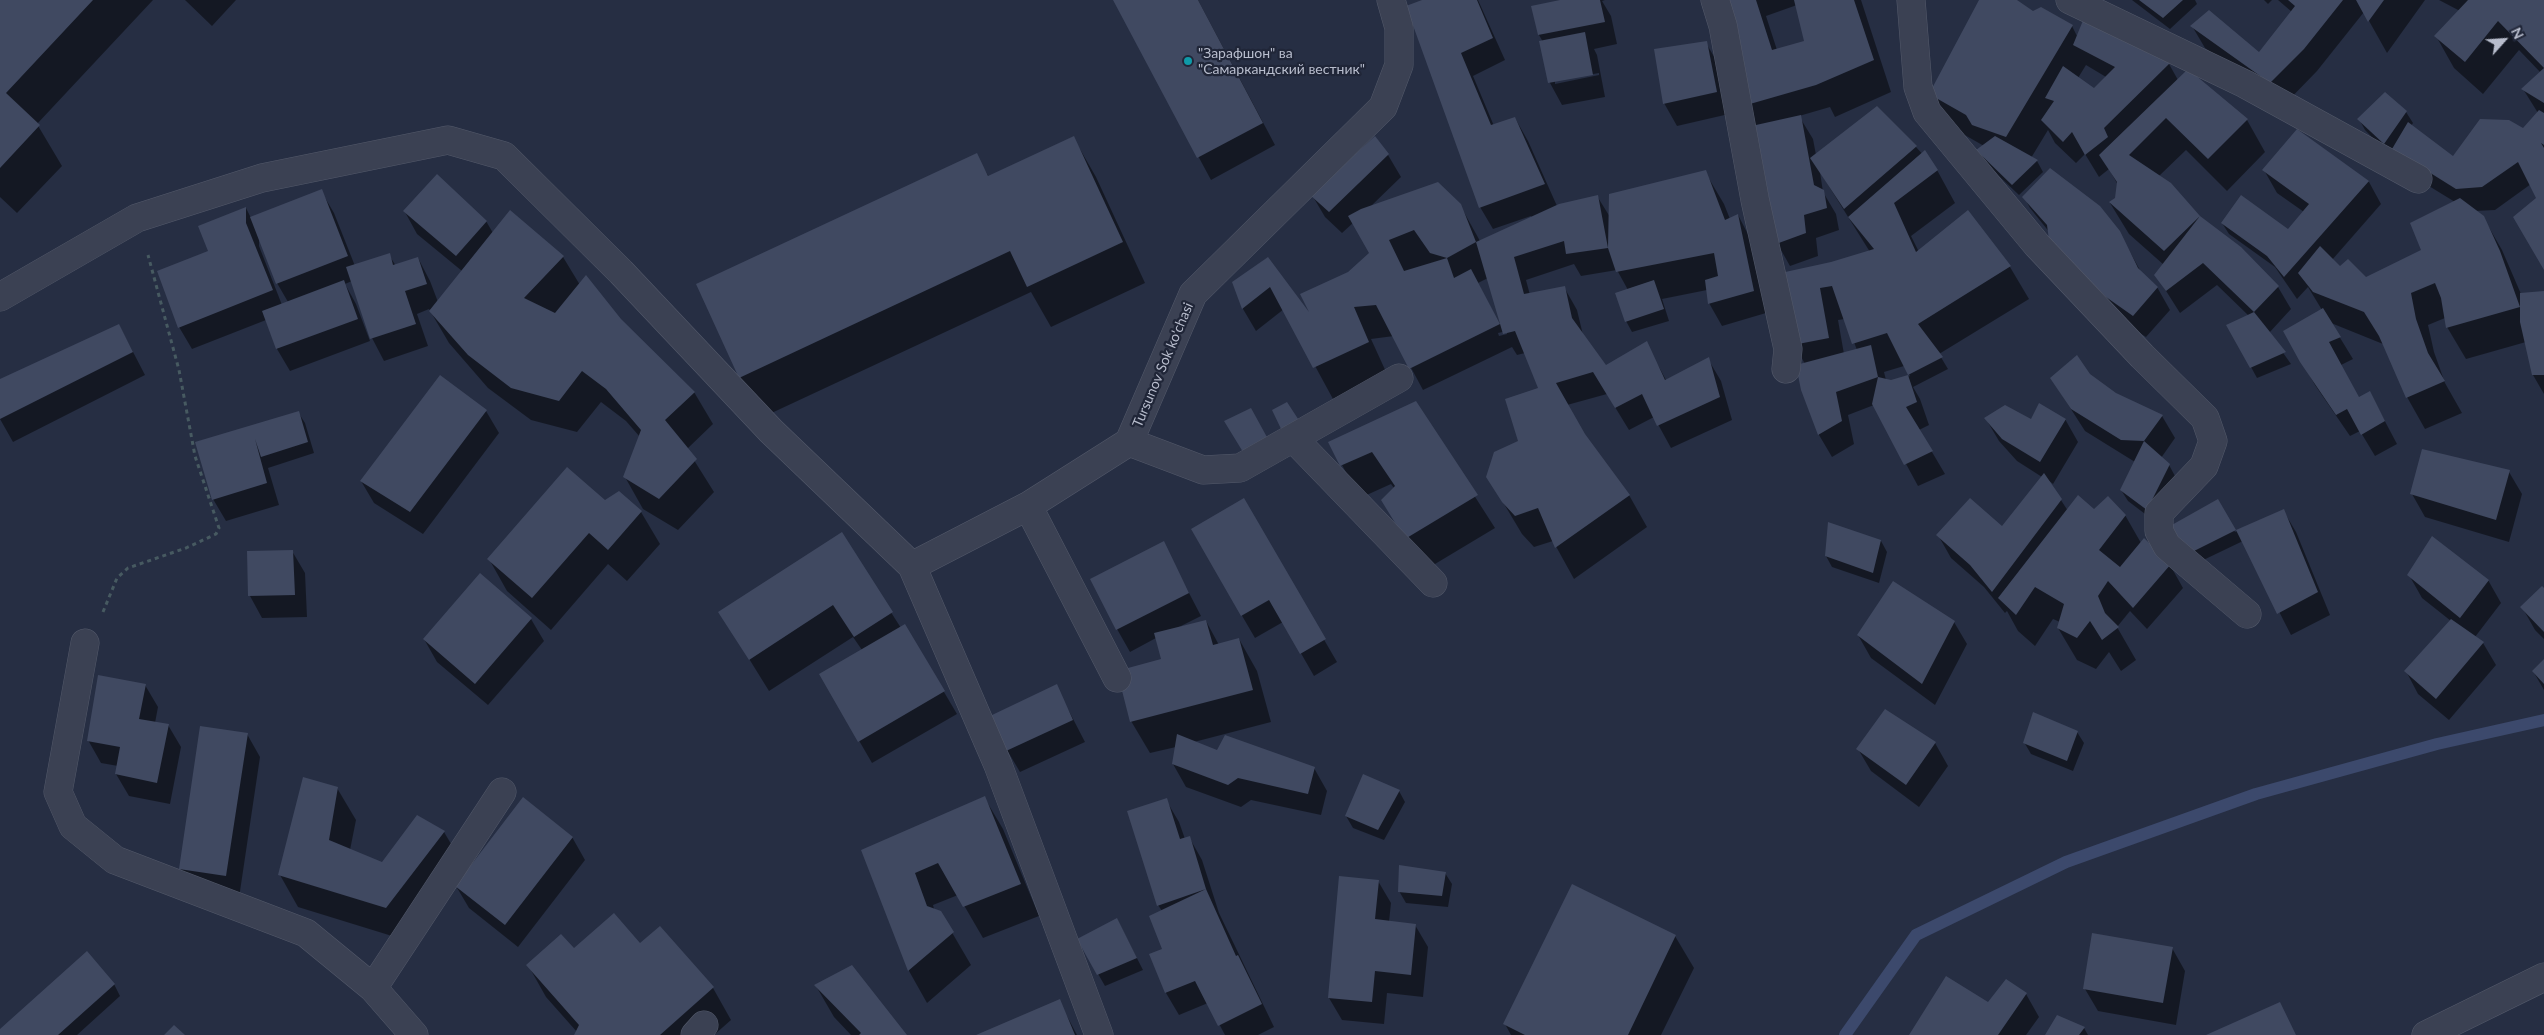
<!DOCTYPE html>
<html>
<head>
<meta charset="utf-8">
<style>
  body { margin:0 }
  #map { position:relative; width:2544px; height:1035px; overflow:hidden; background:#262e43; font-family:Lato,sans-serif }
  canvas { display:block }
  .north { position:absolute; left:2479px; top:15px; width:50px; height:50px; -webkit-text-stroke:4px #202638; paint-order:stroke; rotate:64deg; font-size:14px; font-weight:700; line-height:20px; text-align:center; color:#b8bdcd }
  .north::after { content:''; display:block; margin:auto; width:18px; height:22px; background:#b8bdcd; clip-path:polygon(50% 0,100% 100%,50% 72%,0 100%) }
</style>
</head>
<body>
<div id="map">
<canvas width="2544" height="1035"></canvas>
<div class="north">N</div>
</div>
<script>
const g = document.querySelector('canvas').getContext('2d');
g.lineJoin = 'round';
function fill(path, color) { g.fillStyle = color; g.fill(path, 'evenodd'); }
const shape = rows => new Path2D(rows.map(r => 'M' + r).join(''));
function strokePath(path, color, width, dash) { g.strokeStyle = color; g.lineWidth = width; g.lineCap = dash ? 'butt' : 'round'; g.setLineDash(dash || []); g.stroke(path); }
function label(font, color, halo, rows, align = 'center') {
  g.font = font + ' Lato,sans-serif'; g.lineWidth = 4.5; g.setLineDash([]); g.textBaseline = 'middle'; g.strokeStyle = halo; g.fillStyle = color; for (const [text, x, y, turn = 0] of rows) {
    g.save(); g.translate(x, y); g.rotate((+turn || 0) * Math.PI / 180); g.textAlign = isNaN(turn) ? turn : align; if (halo) g.strokeText(text, 0, 0); g.fillText(text, 0, 0); g.restore();
  }
}
fill(shape([
  [0,0,153,0,37,124,62,166,17,213,0,197],
  [185,0,236,0,212,26],
  [1114,0,1198,0,1275,145,1211,180],
  [1426,0,1478,0,1505,60,1473,76,1494,126,1515,118,1528,141,1557,206,1597,196,1610,217,1705,172,1724,204,1730,219,1738,215,1750,238,1766,313,1722,326,1709,303,1707,290,1662,299,1669,321,1632,332,1626,321,1628,290,1617,270,1581,276,1574,264,1526,280,1530,295,1564,287,1577,310,1583,335,1606,366,1646,343,1666,380,1708,359,1721,381,1732,420,1671,448,1654,417,1629,430,1607,394,1567,405,1584,435,1629,495,1647,527,1574,579,1553,541,1534,547,1522,534,1488,477,1520,441,1541,389,1525,353,1517,355,1512,347,1423,390,1394,336,1371,339,1387,374,1333,399,1284,309,1256,331,1243,309,1234,283,1267,258,1311,318,1348,273,1370,253,1353,223,1342,233,1325,217,1312,195,1388,155,1401,177,1370,207,1460,205,1480,241,1532,218,1531,216,1493,229,1480,207],
  [1488,278,1500,322,1499,323,1478,283],
  [1507,331,1507,334,1499,336,1498,333],
  [1565,0,1605,0,1602,1,1611,16,1617,44,1594,49,1597,55,1605,97,1562,105,1550,83,1540,42,1543,42,1539,35,1532,7],
  [1599,73,1599,75,1555,84,1555,81],
  [1722,0,1861,0,1891,92,1835,117,1830,107,1799,116,1813,139,1816,155,1877,108,1916,147,1937,170,1955,203,1911,236,1919,252,1968,212,2010,267,2029,299,1939,354,1948,369,1913,387,1920,399,1929,425,1919,430,1945,474,1918,486,1874,405,1848,415,1854,444,1832,457,1819,435,1802,390,1805,364,1794,344,1831,263,1870,252,1820,172,1823,192,1836,214,1839,230,1816,238,1818,256,1790,266,1777,243,1756,126,1744,105],
  [1797,5,1807,48,1777,50,1766,16],
  [1845,319,1857,350,1844,354,1838,320],
  [1904,366,1910,376,1891,382,1886,380,1884,372],
  [1981,0,2014,0,2033,12,2072,26,2077,36,2169,64,2178,80,2247,120,2265,152,2227,191,2186,150,2159,176,2171,184,2199,217,2278,287,2291,309,2269,333,2291,364,2257,378,2251,367,2249,316,2217,285,2180,313,2156,275,2164,265,2129,234,2110,203,2116,198,2118,185,2109,169,2099,177,2085,154,2076,163,2055,143,2048,130,2031,158,2037,161,2043,172,2019,195,1984,162,1978,151,1984,146,1949,126,1930,94],
  [2086,65,2106,77,2095,90,2078,78],
  [2195,0,2197,4,2170,29,2132,0],
  [2264,0,2272,0,2268,4],
  [2278,0,2425,0,2387,53,2364,12,2317,71,2284,105,2205,48,2192,26,2259,54,2292,12],
  [2439,0,2544,0,2544,268,2538,199,2531,184,2495,210,2475,211,2483,217,2502,250,2521,294,2544,292,2544,394,2533,375,2526,342,2466,359,2447,327,2445,318,2428,325,2434,352,2445,383,2462,413,2425,429,2407,397,2383,344,2331,323,2353,359,2341,365,2359,398,2370,393,2397,444,2375,456,2360,431,2350,436,2315,385,2284,331,2322,310,2308,287,2297,299,2275,267,2229,234,2222,223,2288,232,2304,212,2277,193,2264,170,2298,131,2369,182,2381,204,2332,260,2340,268,2366,279,2423,251,2455,202,2406,172,2365,130,2359,119,2385,93,2406,112,2413,123,2411,126,2453,157,2524,130,2538,113,2523,89,2541,73,2519,50,2483,94,2454,68,2436,36,2460,11],
  [1706,43,1719,65,1729,114,1677,126,1664,103],
  [1073,137,1096,177,1145,283,1051,327,1031,292,763,417,740,377,976,155,989,177],
  [321,191,334,213,355,266,389,255,396,266,418,258,430,281,438,302,462,271,417,234,405,212,486,221,493,233,563,257,580,285,620,320,694,392,713,424,687,449,714,492,678,530,643,509,625,477,640,437,626,421,601,402,577,432,531,420,488,388,449,343,429,309,417,314,428,346,384,361,372,338,352,281,345,284,356,304,370,341,290,371,277,349,266,320,192,349,179,327,209,252,246,208,251,218],
  [259,236,277,283,288,302,282,305,259,246],
  [2024,197,2119,232,2141,272,2157,287,2170,310,2146,337,2120,320,2030,208],
  [119,325,145,375,13,442,0,419,0,380],
  [2089,375,2116,394,2162,416,2175,438,2161,458,2169,465,2175,476,2153,520,2128,501,2121,490,2135,462,2085,431,2051,378],
  [1415,403,1495,528,1425,570,1401,533,1394,488,1391,484,1360,498,1330,443],
  [486,411,499,433,423,534,374,503,361,481],
  [298,412,305,423,314,453,268,468,279,505,226,521,213,499,197,443],
  [1986,419,2065,419,2078,442,2053,484,2048,480,2068,511,2094,510,2125,515,2141,543,2170,565,2183,588,2147,629,2130,611,2117,627,2136,660,2121,671,2109,652,2096,669,2077,660,2058,628,2060,622,2053,619,2035,646,2018,631,2007,611,2005,613,1984,587,1951,558,1938,535,2002,528,2042,477,2017,461,1999,441],
  [2509,472,2522,494,2509,542,2425,517,2412,494],
  [1243,500,1337,662,1314,676,1283,622,1255,638,1192,530],
  [2218,501,2235,532,2283,510,2296,532,2330,615,2291,635,2243,541,2195,564,2178,537],
  [641,512,660,544,627,581,608,564,551,630,507,591,489,559],
  [841,534,901,628,905,626,957,714,872,763,821,675,862,650,853,637,769,691,720,612],
  [1881,541,1887,552,1879,583,1832,567,1826,556],
  [1163,543,1201,616,1179,627,1206,621,1219,645,1239,639,1257,671,1271,722,1194,742,1217,751,1314,768,1327,791,1321,815,1251,800,1241,807,1186,787,1173,764,1176,747,1150,753,1131,721,1162,660,1156,638,1130,652,1117,629],
  [292,551,305,573,307,617,262,618,250,596,249,552],
  [2409,575,2488,580,2501,603,2475,637,2483,643,2496,665,2449,720,2418,694,2406,671,2451,621,2422,598],
  [2544,590,2544,639,2535,630,2522,607],
  [531,619,544,641,488,705,437,662,424,639],
  [1954,622,1967,644,1935,705,1871,658,1858,635],
  [2544,661,2544,690,2533,671],
  [145,685,158,707,155,723,168,725,181,747,170,804,129,796,116,774,118,766,101,763,88,740],
  [1056,686,1085,742,1020,772,1007,750],
  [1885,710,1935,743,1948,766,1919,807,1871,771,1858,749],
  [2077,732,2084,743,2073,771,2031,754,2024,742],
  [247,734,260,757,239,898,193,892,181,869],
  [337,788,356,820,350,850,382,864,417,817,444,832,463,864,405,940,298,907,280,875],
  [1399,791,1405,802,1384,840,1353,828,1346,816],
  [984,797,1003,829,1039,916,983,938,958,895,933,905,934,909,940,912,971,965,927,1003,909,971,863,851],
  [1166,800,1179,822,1185,839,1189,837,1202,860,1219,913,1274,1027,1258,1035,1225,1035,1208,1003,1179,1015,1166,993,1150,955,1164,950,1162,911,1158,905],
  [572,837,585,860,518,947,469,908,456,886],
  [1445,873,1452,884,1448,907,1406,903,1399,891],
  [1378,881,1391,903,1389,922,1415,925,1428,947,1423,997,1387,993,1384,1024,1342,1020,1329,998],
  [1117,919,1143,970,1105,986,1078,939],
  [660,928,713,988,731,1020,714,1035,575,1035,577,1032,546,997,528,965,573,950,640,945],
  [1675,936,1694,968,1661,1035,1511,1035,1505,1024],
  [2172,948,2185,971,2176,1025,2098,1011,2085,989],
  [114,984,120,996,77,1035,0,1035,0,1031],
  [816,986,905,1035,851,1035,834,1017],
  [2026,994,2039,1017,2026,1035,1910,1035,1988,1003],
  [1059,1001,1077,1035,980,1035],
  [2084,1028,2088,1035,2046,1035]
]), '#0007');
strokePath(shape([
  [1845,1035,1916,935,2066,862,2256,794,2437,744,2544,720]
]), '#3c496c', 12);
fill(shape([
  [0,0,93,0,6,93,40,125,0,168],
  [1113,0,1198,0,1263,123,1197,158],
  [1422,0,1477,0,1493,38,1461,53,1491,125,1515,117,1545,184,1479,208,1406,6],
  [1560,0,1600,0,1605,22,1538,35,1531,6],
  [1721,0,1756,0,1772,50,1804,41,1794,0,1854,0,1874,60,1816,85,1743,106],
  [1979,0,2017,0,2033,11,2041,7,2073,25,2006,137,1972,125,1966,115,1929,94],
  [2139,0,2183,0,2163,18],
  [2288,0,2343,0,2304,49,2270,83,2190,26,2209,10,2259,52,2295,6],
  [2356,0,2384,0,2368,22],
  [2468,0,2544,0,2544,68,2498,21,2465,62,2434,36],
  [2084,18,2170,63,2104,128,2108,137,2085,155,2072,132,2063,142,2041,120,2054,101,2045,98,2063,66,2094,88,2115,67,2073,45],
  [1585,32,1593,75,1548,83,1539,41],
  [1707,41,1717,92,1663,104,1654,49],
  [2544,68,2544,103,2521,89],
  [2188,69,2248,119,2208,159,2166,118,2129,155,2171,183,2200,216,2164,251,2109,202,2115,198,2117,182,2099,155],
  [2385,92,2407,111,2384,144,2357,119],
  [1877,106,1917,146,1844,209,1810,158],
  [2539,110,2544,113,2544,145,2541,143,2544,148,2544,270,2513,217,2536,198,2518,162,2482,187,2456,189,2392,149,2408,122,2453,156,2480,119,2509,120,2523,128],
  [1801,115,1814,185,1824,190,1827,208,1804,215,1806,233,1776,244,1747,127],
  [2297,129,2369,181,2284,277,2267,256,2221,223,2241,195,2288,229,2309,204,2262,170],
  [1074,136,1123,242,1027,287,1010,251,739,378,696,284,977,153,988,176],
  [1375,136,1389,154,1329,212,1310,195],
  [1995,136,2038,160,2012,185,1976,150],
  [1925,150,1938,170,1894,203,1916,252,1968,210,2011,266,1918,324,1943,357,1908,375,1887,333,1852,344,1832,286,1820,288,1829,338,1793,345,1776,274,1831,262,1874,249,1848,217],
  [2050,168,2100,206,2120,231,2138,268,2158,287,2133,316,2106,297,2049,240,2047,225,2022,197],
  [1706,170,1725,220,1738,214,1754,291,1708,304,1705,280,1718,276,1714,253,1616,272,1608,248,1566,254,1564,241,1514,257,1524,294,1565,286,1572,318,1606,365,1647,341,1665,380,1709,357,1720,397,1657,426,1642,394,1615,408,1593,372,1556,383,1585,434,1630,495,1555,548,1538,508,1515,516,1502,502,1486,477,1494,452,1518,441,1505,399,1538,388,1515,331,1503,334,1476,242,1559,204,1598,195,1608,248,1609,194],
  [437,174,487,221,456,256,403,211],
  [1438,182,1461,204,1476,242,1447,258,1430,253,1414,230,1389,240,1404,271,1447,258,1454,278,1471,269,1500,324,1409,369,1376,305,1354,307,1369,342,1313,368,1270,287,1242,309,1232,282,1268,257,1309,312,1300,294,1348,272,1369,253,1348,216,1361,209],
  [322,189,348,256,276,284,250,217],
  [2460,198,2484,216,2500,251,2520,307,2520,293,2544,291,2544,375,2532,375,2520,322,2520,307,2446,328,2441,298,2435,283,2411,293,2416,319,2428,353,2445,381,2406,398,2379,336,2364,312,2313,292,2298,273,2320,246,2340,266,2348,259,2366,277,2421,250,2410,223],
  [246,207,246,223,273,290,178,328,157,271,208,251,198,226],
  [510,210,564,256,524,298,555,313,586,275,621,319,695,392,665,420,697,459,659,499,623,477,641,430,606,389,582,371,559,401,511,388,468,355,429,311],
  [2200,216,2241,247,2279,286,2254,312,2203,263,2166,291,2154,275],
  [390,253,393,265,418,257,427,284,405,291,416,324,370,339,346,267],
  [344,280,358,319,276,349,262,311],
  [1654,280,1664,309,1625,322,1615,293],
  [2323,308,2341,337,2329,342,2359,397,2370,391,2385,421,2361,435,2347,409,2336,415,2300,362,2283,331],
  [2254,312,2286,352,2250,368,2226,325],
  [119,324,133,352,0,419,0,379],
  [1871,345,1878,377,1891,380,1908,375,1917,402,1906,407,1933,451,1904,465,1872,404,1878,377,1836,392,1842,421,1818,435,1801,390,1796,365],
  [2077,355,2090,374,2116,393,2163,415,2144,441,2121,440,2071,409,2050,378],
  [440,375,487,410,410,512,360,481],
  [1416,401,1478,495,1405,539,1381,500,1395,486,1372,452,1340,466,1328,442],
  [1287,402,1302,425,1283,433,1272,410],
  [2039,403,2066,419,2040,462,2002,439,1984,418,2005,405,2031,419],
  [1251,408,1268,439,1243,452,1224,421],
  [299,411,308,442,261,457,255,439,267,483,212,500,195,442],
  [2144,441,2170,464,2147,510,2120,490],
  [2422,449,2510,470,2496,520,2410,494],
  [567,467,605,500,619,491,642,511,608,550,589,533,532,598,487,559],
  [2044,473,2062,499,1992,592,1970,565,1936,535,1970,498,2002,526],
  [2078,495,2094,509,2108,496,2126,515,2099,550,2120,567,2144,538,2171,564,2133,608,2108,581,2098,596,2105,613,2119,627,2102,640,2090,621,2077,638,2057,628,2064,604,2035,587,2016,615,1998,598],
  [1244,498,1326,639,1300,654,1269,600,1241,616,1191,529],
  [2218,499,2236,530,2284,509,2318,592,2277,614,2236,530,2188,554,2170,526],
  [1828,522,1881,540,1873,573,1825,556],
  [842,532,893,612,854,637,833,605,749,660,718,612],
  [2432,536,2489,580,2460,618,2407,575],
  [1164,541,1189,593,1116,630,1090,579],
  [293,550,295,595,248,596,247,551],
  [480,573,532,618,475,684,423,639],
  [1893,581,1955,621,1922,684,1857,635],
  [2542,586,2544,588,2544,632,2520,607],
  [2451,619,2484,642,2436,699,2404,671],
  [1206,620,1213,645,1239,638,1253,690,1130,722,1117,671,1161,659,1154,633],
  [905,624,945,691,858,742,819,674],
  [2544,659,2544,684,2532,671],
  [98,675,146,684,139,719,169,724,157,783,115,774,120,747,87,741],
  [1057,684,1073,720,1006,751,990,716],
  [1885,709,1936,742,1906,785,1856,749],
  [2033,712,2078,731,2067,761,2023,743],
  [200,726,248,733,226,876,179,869],
  [1177,734,1217,750,1225,735,1315,767,1308,794,1238,778,1228,785,1172,764],
  [1363,774,1400,790,1378,830,1345,816],
  [303,777,338,787,329,840,382,862,417,815,445,831,386,908,278,875],
  [985,796,1021,884,963,907,938,863,915,873,927,906,941,911,954,932,908,971,861,850],
  [523,797,573,837,505,925,455,886],
  [1167,798,1180,839,1190,836,1206,889,1157,906,1127,811],
  [1399,865,1446,872,1442,896,1398,892],
  [1339,876,1379,880,1375,919,1416,924,1411,975,1375,971,1372,1002,1328,998],
  [1572,884,1676,935,1628,1035,1525,1035,1503,1024],
  [1206,889,1236,956,1238,955,1262,1004,1218,1026,1195,981,1165,993,1149,954,1162,949,1149,916],
  [614,913,640,943,660,926,714,987,660,1035,574,1035,579,1025,526,965,561,934,574,948],
  [1117,918,1137,958,1097,975,1077,939],
  [2092,933,2173,947,2163,1003,2083,989],
  [87,951,115,984,58,1035,0,1035,0,1029],
  [852,965,907,1035,859,1035,861,1033,814,985],
  [1946,976,1988,1002,2006,979,2027,993,1998,1035,1909,1035],
  [1060,999,1075,1035,976,1035],
  [2280,1002,2296,1035,2206,1035],
  [2057,1015,2085,1027,2079,1035,2045,1035],
  [174,1025,185,1035,164,1035]
]), '#404961');
const minor = shape([
  [1715,0,1723,26,1755,200,1788,349,1786,369],
  [1911,0,1918,87,1927,112,2037,245,2142,356,2205,418,2213,441,2204,466,2159,513,2159,531,2167,546,2247,614],
  [2070,0,2245,84,2418,179],
  [0,297,137,218,262,178,448,140,504,156,621,272,771,431,912,566,998,765,1099,1035],
  [1293,438,1399,378],
  [1129,442,1203,470,1240,468,1293,438,1433,583],
  [1028,506,1117,678],
  [912,566,1028,506,1129,442,1193,294,1383,107,1399,65,1399,28,1391,0],
  [85,643,58,792,73,826,115,860,306,933,373,988],
  [414,1035,373,988,502,792],
  [695,1035,704,1025],
  [2426,1035,2544,977]
]);
strokePath(minor, '#53596a', 29);
strokePath(shape([
  [103,612,117,578,128,568,186,548,216,534,219,528,195,456,179,370,148,255]
]), '#475a61', 3, [4, 4]);
strokePath(minor, '#3b4153', 28);
for (const [x, y, r, color] of [
  [1188,61,5,"#0f9aa8"]
]) { const dot = new Path2D(); dot.arc(x, y, r, 0, 2 * Math.PI); g.fillStyle = color; g.fill(dot); strokePath(dot, '#202638', 2); }
label('14px', '#b8bdcd', '#202638', [
  ["\"Зарафшон\" ва",1198,53],
  ["\"Самаркандский вестник\"",1198,69]
], 'left');
label('14px', '#b8bdcd', '#202638', [
  ["Tursunov Sok ko'chasi",1163,365,-67]
]);
</script>
</body>
</html>
